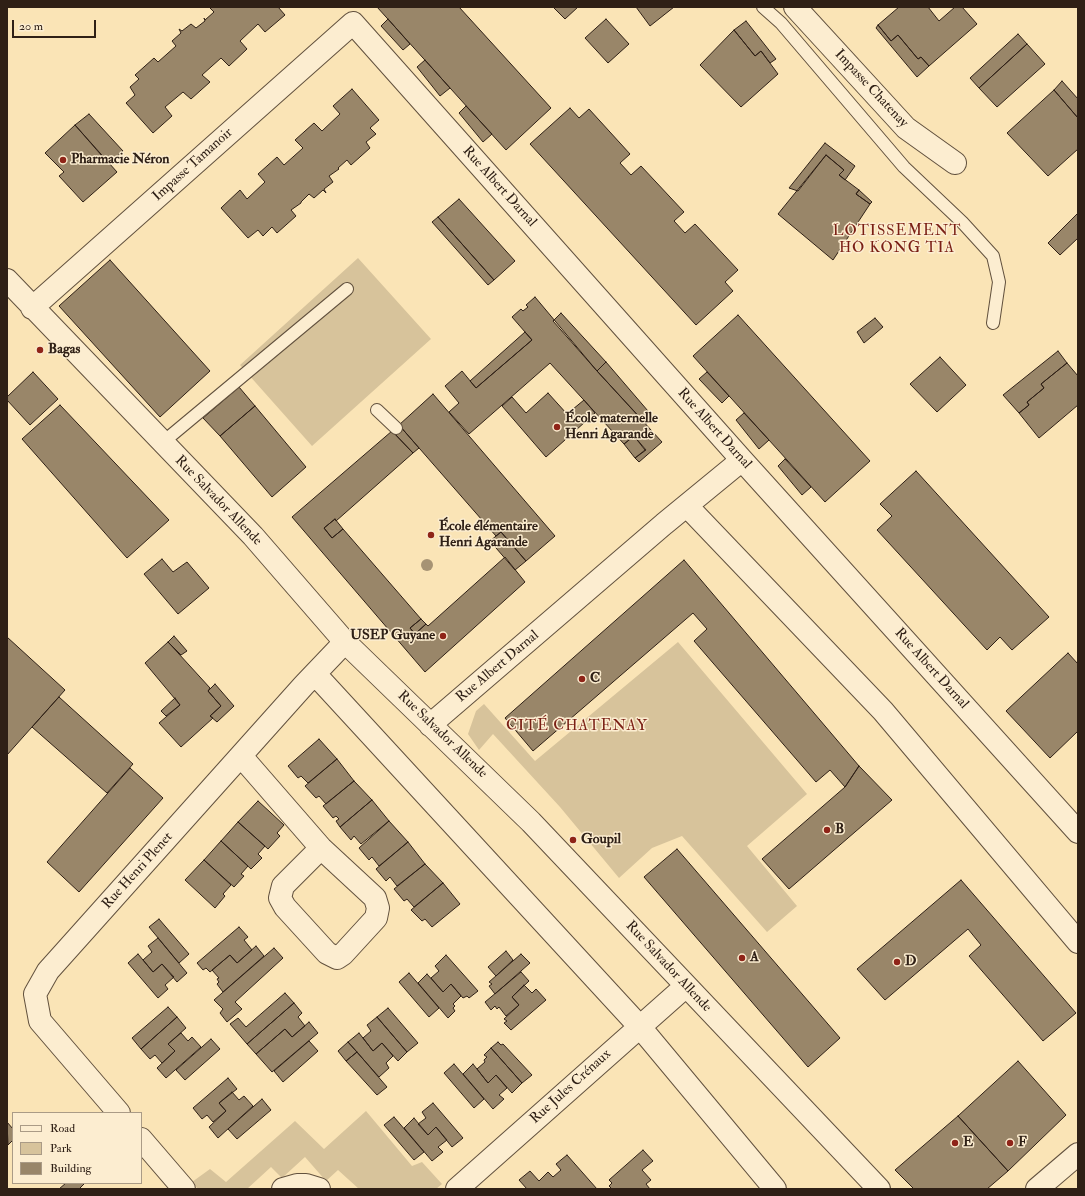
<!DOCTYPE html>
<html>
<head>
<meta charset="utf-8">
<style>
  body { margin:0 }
  #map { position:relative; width:1085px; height:1196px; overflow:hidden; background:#fae4b6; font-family:"IM FELL Double Pica",serif }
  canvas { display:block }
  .frame { position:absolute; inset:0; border:8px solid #2f2016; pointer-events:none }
  .legend { position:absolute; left:12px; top:1112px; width:130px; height:72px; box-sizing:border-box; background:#fcedd0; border:1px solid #aa9b86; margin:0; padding:5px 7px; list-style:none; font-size:12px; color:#2f2016 }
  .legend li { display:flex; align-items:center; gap:8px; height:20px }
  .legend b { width:20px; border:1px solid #aa9b86 }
  .scale { position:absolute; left:12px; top:20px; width:84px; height:18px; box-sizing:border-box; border:2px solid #2f2016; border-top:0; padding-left:5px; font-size:12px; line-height:14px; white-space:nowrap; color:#2f2016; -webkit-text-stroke:3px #fcedd0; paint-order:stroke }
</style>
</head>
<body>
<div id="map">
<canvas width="1085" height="1196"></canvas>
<div class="frame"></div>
<ul class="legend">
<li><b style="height:5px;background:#fcedd0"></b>Road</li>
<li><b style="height:11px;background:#d7c39b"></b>Park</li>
<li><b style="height:11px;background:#998669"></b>Building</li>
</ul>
<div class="scale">20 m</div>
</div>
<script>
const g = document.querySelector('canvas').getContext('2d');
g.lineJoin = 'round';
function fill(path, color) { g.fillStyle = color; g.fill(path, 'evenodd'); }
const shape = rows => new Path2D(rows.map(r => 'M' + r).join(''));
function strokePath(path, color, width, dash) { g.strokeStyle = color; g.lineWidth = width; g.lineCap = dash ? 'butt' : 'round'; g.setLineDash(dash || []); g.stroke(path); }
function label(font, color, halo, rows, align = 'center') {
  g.font = font + ' "IM FELL Double Pica",serif'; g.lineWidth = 3; g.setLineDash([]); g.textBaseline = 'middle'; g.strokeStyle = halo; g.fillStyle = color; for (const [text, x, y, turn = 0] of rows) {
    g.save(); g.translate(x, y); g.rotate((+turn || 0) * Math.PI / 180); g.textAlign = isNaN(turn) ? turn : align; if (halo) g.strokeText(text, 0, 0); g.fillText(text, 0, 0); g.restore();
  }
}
fill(shape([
  [358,258,431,339,312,446,240,365],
  [678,642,807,794,747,846,797,906,767,932,682,836,652,848,619,878,560,807,493,734,479,750,468,734,476,711,484,704,535,761],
  [366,1111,412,1166,422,1162,442,1184,436,1189,359,1189,338,1170,326,1181,305,1157,282,1178,271,1167,247,1189,198,1189,192,1182,210,1169,226,1182,295,1121,324,1149]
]), '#d7c39b');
const building = shape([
  [209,7,278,7,285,15,265,32,258,24,240,41,247,49,229,66,221,58,202,75,210,82,191,99,183,92,165,107,172,116,153,133,126,103,135,95,130,87,139,79,135,75,154,58,158,62,176,46,172,41,181,33,179,29,182,31,191,24,196,28,205,21,204,18,205,20,214,12,209,7],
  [377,7,459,7,551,108,506,150,377,7],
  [553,7,578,7,565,19,553,7],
  [636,7,674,7,650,26,636,7],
  [899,7,928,7,939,21,955,7,962,7,977,24,929,66,921,57,918,59,898,35,891,41,878,25,899,7],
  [388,19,410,44,403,50,381,26,388,19],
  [606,19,629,44,608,63,585,38,606,19],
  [746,21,776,59,770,63,761,51,755,56,734,30,746,21],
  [878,25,891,41,898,35,918,59,921,57,929,66,917,77,876,28,878,25],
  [734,30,755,56,761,51,778,74,741,107,700,65,734,30],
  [1018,34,1027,44,979,88,970,78,1018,34],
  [1027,44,1045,64,997,107,979,88,1027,44],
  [425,60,450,88,440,96,417,67,425,60],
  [1062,81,1078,99,1078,118,1054,90,1062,81],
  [352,89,379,120,370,128,376,134,366,142,370,148,351,165,347,160,338,168,339,169,329,176,333,182,324,189,326,193,323,190,314,198,309,194,301,202,301,203,291,210,296,216,277,233,272,227,263,236,258,230,248,238,221,208,240,190,247,199,265,182,258,174,277,157,284,165,303,148,295,140,314,123,322,131,340,114,333,106,352,89],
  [1054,90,1078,118,1078,149,1048,176,1007,133,1054,90],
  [466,106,492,134,483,142,459,113,466,106],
  [570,108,579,118,589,109,630,154,620,163,631,175,641,166,684,212,674,221,685,233,695,224,738,270,725,282,733,291,696,325,530,144,570,108],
  [89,114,123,151,109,164,75,125,89,114],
  [75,125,117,172,83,202,59,176,64,172,45,153,75,125],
  [825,143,855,166,845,180,839,175,844,170,826,155,798,191,789,188,825,143],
  [826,155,844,170,839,175,859,190,856,194,870,204,833,260,778,214,826,155],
  [859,190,872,202,870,204,856,194,859,190],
  [459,199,515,261,494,280,438,217,459,199],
  [1078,213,1078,238,1060,255,1048,243,1078,213],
  [438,217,494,280,488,285,432,222,438,217],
  [110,260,210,371,160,417,59,306,110,260],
  [535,297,597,371,662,442,639,462,635,458,646,450,634,436,624,444,550,363,469,434,449,412,459,403,445,386,462,371,476,388,532,340,512,317,521,309,523,311,528,307,526,305,535,297],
  [561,313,606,362,597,371,553,321,561,313],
  [738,315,870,461,825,502,693,356,738,315],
  [875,318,883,327,864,343,857,332,875,318],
  [525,332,532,340,476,388,470,381,525,332],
  [1058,351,1067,363,1041,384,1044,388,1027,402,1029,405,1019,413,1003,395,1058,351],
  [940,357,966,385,937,412,910,384,940,357],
  [606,362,654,418,646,424,597,371,606,362],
  [1067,363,1078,376,1078,405,1039,438,1019,413,1029,405,1027,402,1044,388,1041,384,1067,363],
  [33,372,58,399,30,425,7,400,7,397,33,372],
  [707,372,729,396,722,403,699,379,707,372],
  [239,387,255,406,220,436,203,418,239,387],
  [548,393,567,414,584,400,595,413,546,457,502,406,512,397,526,413,548,393],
  [433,394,555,536,526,561,501,532,496,536,399,425,433,394],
  [60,405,169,520,127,558,22,439,60,405],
  [255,406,306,467,272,497,220,436,255,406],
  [744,413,769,440,759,449,736,420,744,413],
  [399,425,419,448,413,453,392,431,399,425],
  [392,431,413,453,336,521,335,519,324,528,332,538,343,529,421,619,410,628,415,634,426,624,428,626,505,557,525,582,425,672,292,517,392,431],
  [634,436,645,450,635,458,624,444,634,436],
  [785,459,811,487,802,495,778,466,785,459],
  [916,471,1049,617,1012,650,1000,637,987,650,877,530,892,516,880,504,916,471],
  [335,519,343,529,332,538,324,528,335,519],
  [501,532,526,561,515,570,490,541,501,532],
  [162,559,173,572,187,562,209,588,178,614,144,574,162,559],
  [684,560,859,766,845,787,830,770,816,782,694,641,707,629,693,613,533,751,505,718,684,560],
  [421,619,426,624,415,634,410,628,421,619],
  [174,636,187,651,181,655,168,642,174,636],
  [7,637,65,690,7,755,7,637],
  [168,642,210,688,208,691,221,706,210,716,213,718,181,747,159,723,180,705,145,663,168,642],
  [1068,653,1078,664,1078,731,1050,758,1006,711,1068,653],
  [215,684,234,706,217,722,210,716,221,706,208,691,215,684],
  [59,697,133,764,107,793,32,727,59,697],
  [175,698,180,705,166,716,161,711,175,698],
  [319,739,337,759,308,783,301,776,298,778,288,766,319,739],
  [337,759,354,781,326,804,319,796,316,798,305,786,337,759],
  [859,766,892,800,789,889,762,859,845,787,859,766],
  [130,768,163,798,79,892,47,862,130,768],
  [354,781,372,800,340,827,336,821,339,819,336,816,333,818,323,806,354,781],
  [372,800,389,821,361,844,354,836,351,840,340,827,372,800],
  [258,801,284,825,277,833,280,836,268,849,238,822,258,801],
  [389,821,408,842,379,866,372,857,369,860,359,848,389,821],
  [238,822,265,846,258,854,262,858,251,869,221,841,238,822],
  [221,841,248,866,241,874,244,876,234,887,204,860,221,841],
  [408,842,425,864,397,886,390,877,386,881,376,869,408,842],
  [677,849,840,1038,808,1067,644,877,677,849],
  [204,860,231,885,223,894,225,896,215,908,185,880,204,860],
  [425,864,443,883,414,907,407,899,404,901,394,889,425,864],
  [961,880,1076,1013,1043,1041,969,956,981,945,968,929,885,1000,857,969,961,880],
  [443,883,460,904,432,927,425,919,422,921,411,910,443,883],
  [159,919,189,954,179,963,149,927,159,919],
  [239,927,248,937,244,940,252,950,237,963,230,955,210,972,206,968,203,970,197,963,239,927],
  [158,938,187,973,177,982,162,964,153,972,143,960,152,952,148,946,158,938],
  [256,946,264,956,223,992,217,984,219,982,217,979,219,978,212,970,230,955,237,963,256,946],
  [274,948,283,958,235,1002,242,1009,227,1022,220,1013,223,1009,214,1000,274,948],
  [506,951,513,960,496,976,488,967,506,951],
  [138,954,153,972,162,964,174,977,165,985,168,989,158,998,128,963,138,954],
  [521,954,530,963,495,994,489,986,492,984,489,982,521,954],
  [446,955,478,991,469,998,467,996,463,998,451,984,443,992,431,978,439,971,435,966,446,955],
  [521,972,529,981,512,997,519,1005,506,1016,499,1007,497,1009,495,1006,491,1010,485,1002,521,972],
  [409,973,439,1008,429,1017,399,982,409,973],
  [427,974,443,992,451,984,461,996,453,1004,455,1006,453,1008,455,1011,448,1018,418,983,427,974],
  [524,985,532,993,536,989,546,1000,511,1030,504,1023,507,1021,504,1019,519,1005,512,997,524,985],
  [285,993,294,1003,247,1044,230,1024,238,1018,246,1027,285,993],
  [294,1003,302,1013,298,1017,305,1026,292,1037,285,1029,256,1054,247,1044,294,1003],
  [168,1007,177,1017,141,1049,132,1038,168,1007],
  [388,1008,418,1043,407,1052,377,1017,388,1008],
  [177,1017,186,1028,168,1044,175,1051,162,1063,155,1055,150,1059,141,1049,177,1017],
  [377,1017,407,1052,398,1061,382,1043,373,1051,363,1038,371,1031,367,1025,377,1017],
  [309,1022,318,1033,272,1072,256,1054,285,1029,292,1037,309,1022],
  [181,1033,188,1041,192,1037,201,1047,166,1078,157,1068,175,1051,168,1044,181,1033],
  [359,1033,373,1051,382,1043,393,1056,386,1063,389,1068,379,1077,348,1042,359,1033],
  [211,1039,220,1049,185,1080,176,1070,211,1039],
  [309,1041,318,1051,283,1082,274,1071,309,1041],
  [348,1042,357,1052,346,1061,338,1051,348,1042],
  [498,1042,501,1045,503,1044,532,1075,522,1083,491,1048,498,1042],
  [491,1048,522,1083,512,1093,496,1075,488,1083,477,1069,485,1062,484,1060,487,1057,484,1055,491,1048],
  [357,1052,387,1087,377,1095,346,1061,357,1052],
  [1018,1061,1066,1115,1008,1171,958,1116,1018,1061],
  [454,1064,484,1099,474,1108,444,1073,454,1064],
  [473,1064,488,1083,496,1075,507,1088,499,1095,504,1099,493,1109,463,1074,473,1064],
  [228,1078,237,1089,219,1103,226,1111,213,1122,207,1115,202,1119,193,1108,228,1078],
  [232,1092,239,1100,244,1096,253,1106,218,1138,209,1127,226,1111,219,1103,232,1092],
  [262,1099,271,1110,237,1139,228,1129,262,1099],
  [433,1103,463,1138,452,1147,436,1127,428,1135,418,1124,426,1118,422,1112,433,1103],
  [958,1116,1008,1171,987,1189,914,1189,895,1170,958,1116],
  [394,1117,424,1152,414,1160,384,1125,394,1117],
  [414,1118,428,1135,436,1127,447,1140,438,1147,443,1152,432,1161,404,1128,414,1118],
  [7,1122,13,1129,13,1140,8,1145,7,1122],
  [643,1150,653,1161,642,1170,651,1180,646,1184,650,1189,612,1189,609,1186,612,1183,609,1180,643,1150],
  [567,1155,597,1189,527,1189,519,1180,530,1171,539,1181,548,1172,553,1177,561,1170,556,1164,567,1155],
  [66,1183,85,1183,79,1189,59,1189,66,1183]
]);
fill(building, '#998669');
strokePath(building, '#2f2016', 1);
const lane = shape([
  [763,7,781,23,904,167,962,222,993,256,999,282,993,323],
  [377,410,396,428],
  [162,443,347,289]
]);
const street = shape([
  [795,7,906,128,955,163],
  [7,280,253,536,345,642,531,822,879,1189],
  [32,308,353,23,742,460,1078,832],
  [687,506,883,711,1078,942],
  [315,674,640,1027,775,1189],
  [430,725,664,524,742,460],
  [241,756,321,848,375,898,378,908,376,918,343,954,337,958,327,953,285,907,280,898,283,886,321,848],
  [119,1113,40,1021,35,994,48,971,304,685,345,642],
  [141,1139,184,1189],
  [283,1189,297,1185,306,1185,319,1189],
  [457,1189,686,986],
  [1037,1189,1078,1154]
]);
strokePath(lane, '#62513e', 14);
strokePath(street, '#62513e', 24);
strokePath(lane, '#fcedd0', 12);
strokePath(street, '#fcedd0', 22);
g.fillStyle = '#a69374';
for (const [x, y] of [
  [427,565]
]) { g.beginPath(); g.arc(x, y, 6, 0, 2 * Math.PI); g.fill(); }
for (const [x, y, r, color] of [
  [63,160,4,"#8f2418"],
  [40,350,4,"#8f2418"],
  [557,427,4,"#8f2418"],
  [431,535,4,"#8f2418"],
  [443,636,4,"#8f2418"],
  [582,679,4,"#8f2418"],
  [827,830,4,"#8f2418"],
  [573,840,4,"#8f2418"],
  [742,958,4,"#8f2418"],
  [897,962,4,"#8f2418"],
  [955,1143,4,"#8f2418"],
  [1010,1143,4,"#8f2418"]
]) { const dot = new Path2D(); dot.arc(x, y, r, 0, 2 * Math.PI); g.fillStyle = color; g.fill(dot); strokePath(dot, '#fcedd0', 1.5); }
label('14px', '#2f2016', '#fcedd0', [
  ["Impasse Chatenay",871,89,47],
  ["Impasse Tamanoir",193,165,-42],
  ["Rue Albert Darnal",499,187,48],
  ["Rue Albert Darnal",714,429,48],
  ["Rue Salvador Allende",218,501,46],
  ["Rue Albert Darnal",498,667,-40],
  ["Rue Albert Darnal",931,669,48],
  ["Rue Salvador Allende",442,735,44],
  ["Rue Henri Plenet",138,871,-48],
  ["Rue Salvador Allende",668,967,47],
  ["Rue Jules Crénaux",571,1087,-42]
]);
label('bold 14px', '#2f2016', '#fcedd0', [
  ["Pharmacie Néron",71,160],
  ["Bagas",48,350],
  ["École maternelle",565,419],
  ["Henri Agarande",565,435],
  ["École élémentaire",439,527],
  ["Henri Agarande",439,543],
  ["USEP Guyane",435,636,"right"],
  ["C",590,679],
  ["B",835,830],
  ["Goupil",581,840],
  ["A",750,958],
  ["D",905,962],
  ["E",963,1143],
  ["F",1018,1143]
], 'left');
g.letterSpacing = '1px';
label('15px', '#7a1f14', '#fcedd0', [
  ["LOTISSEMENT",897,232],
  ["HO KONG TIA",897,249],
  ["CITÉ CHATENAY",577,727]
]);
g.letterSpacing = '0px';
</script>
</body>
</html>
